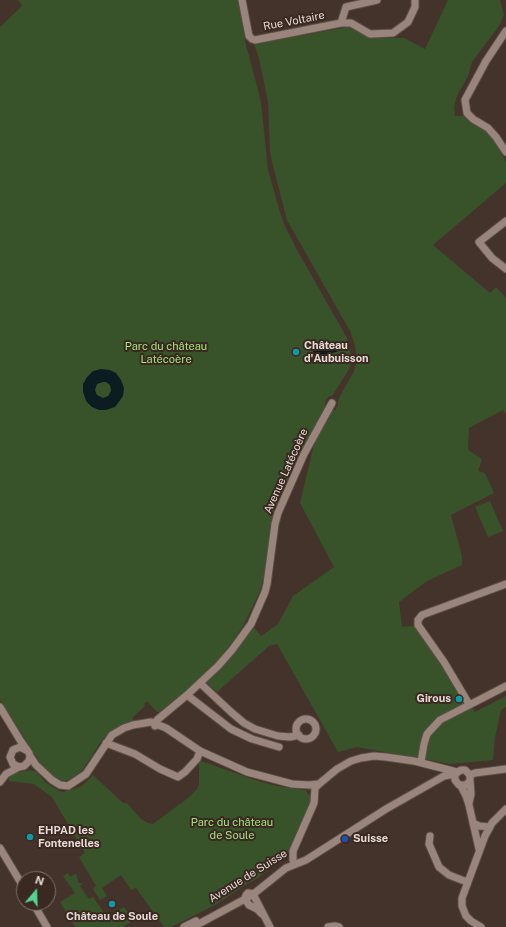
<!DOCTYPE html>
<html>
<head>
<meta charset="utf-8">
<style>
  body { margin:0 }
  #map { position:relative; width:506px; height:927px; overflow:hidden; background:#44332b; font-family:"Public Sans",sans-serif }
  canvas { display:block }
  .north { position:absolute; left:16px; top:871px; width:40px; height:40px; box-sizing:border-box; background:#3a2921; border:1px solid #7e6f69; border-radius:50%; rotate:19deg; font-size:11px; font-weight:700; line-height:16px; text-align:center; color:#e5d9d4 }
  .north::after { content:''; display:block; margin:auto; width:14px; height:18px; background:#54d395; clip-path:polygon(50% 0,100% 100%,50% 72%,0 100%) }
</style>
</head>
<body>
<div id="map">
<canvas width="506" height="927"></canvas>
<div class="north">N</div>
</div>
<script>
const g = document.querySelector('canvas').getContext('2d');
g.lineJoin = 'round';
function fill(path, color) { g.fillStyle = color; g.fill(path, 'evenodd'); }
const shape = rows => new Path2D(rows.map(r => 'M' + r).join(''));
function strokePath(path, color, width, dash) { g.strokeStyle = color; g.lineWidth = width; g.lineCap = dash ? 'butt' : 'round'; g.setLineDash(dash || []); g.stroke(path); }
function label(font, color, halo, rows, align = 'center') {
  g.font = font + ' "Public Sans",sans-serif'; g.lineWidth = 4; g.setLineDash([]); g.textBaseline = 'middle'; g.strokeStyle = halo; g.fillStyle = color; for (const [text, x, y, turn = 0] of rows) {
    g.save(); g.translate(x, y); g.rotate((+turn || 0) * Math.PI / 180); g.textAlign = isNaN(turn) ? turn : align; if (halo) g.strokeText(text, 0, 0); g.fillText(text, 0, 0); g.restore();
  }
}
fill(shape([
  [18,0,238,0,246,45,257,86,261,103,268,170,280,212,285,226,297,250,347,338,351,356,350,368,332,396,328,397,325,402,325,407,302,450,281,498,274,516,270,531,264,576,260,591,243,626,228,648,210,669,184,693,159,712,157,712,147,701,144,704,145,706,132,718,134,721,124,724,114,729,101,741,82,771,69,780,63,781,55,778,43,767,0,700,0,27,22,6],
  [448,0,500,0,504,15,499,26,472,62,468,76,457,96,454,107,455,116,464,116,489,131,506,162,506,183,433,245,490,293,496,287,506,298,506,414,503,410,469,428,468,450,482,459,478,471,485,473,494,493,451,515,462,556,462,565,427,581,399,602,402,627,414,626,475,712,506,696,506,707,501,710,495,737,493,760,450,764,357,747,338,752,277,644,269,646,217,692,205,681,252,625,261,636,278,624,293,596,334,567,300,503,316,436,332,410,335,410,338,405,338,400,354,371,357,361,355,345,350,331,287,220,272,162,270,151,268,102,259,58,254,44,349,27,370,38,404,38,425,49],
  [490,501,503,531,488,537,475,507],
  [201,761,261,782,277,786,305,790,313,799,296,839,286,855,282,859,258,878,242,887,217,904,171,927,164,927,136,888,131,890,121,875,102,888,107,896,100,900,93,889,96,886,79,857,85,853,52,797,34,784,9,781,9,777,12,774,30,770,37,772,45,782,59,791,64,792,82,786,93,775,123,803,127,803,141,819,148,823,153,824,188,798,197,789,199,784,199,764],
  [68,873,70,877,75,874,77,875,78,883,83,883,80,886,89,899,93,897,107,917,124,907,134,920,123,927,75,927,60,902,75,893,63,876]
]), '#385329');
fill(shape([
  [337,345,339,351,315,358,313,351],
  [101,369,110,370,116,373,121,380,124,388,123,396,118,403,115,407,106,410,99,410,92,407,86,401,83,392,83,384,87,377,93,371],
  [103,382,106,382,110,385,111,391,108,396,103,398,97,395,95,390,97,384]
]), '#0c1d21');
const minor = shape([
  [242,0,249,36,252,39,255,40,341,23,351,23,370,34,393,33,408,22,415,7,415,0],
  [341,23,346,7,377,0],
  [506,31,486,61,465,100,467,113,473,119,488,128,496,137,506,152],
  [506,221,479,242,492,258,506,269],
  [200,683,231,712,244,723,255,729,278,736,290,737,299,735],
  [187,695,231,729,252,739,279,747],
  [469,704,444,662,418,625,418,620,422,615,506,584],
  [0,707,20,740,29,753,30,756,29,761,24,766,19,767,13,764,10,757,13,750,20,747,26,750],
  '296 729a10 10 0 1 1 20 0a10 10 0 1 1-20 0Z',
  [155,726,157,720,187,695,218,666,232,650,251,624,265,592,267,584,275,524,278,513,304,454,332,403],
  [106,743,135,754,160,769,178,777,185,772,197,759,200,751],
  [30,756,36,765,52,780,60,785,68,786,86,774,112,735,124,728,133,725,151,722,166,728,200,751,247,772,292,784,309,785,319,784],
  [421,762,424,744,427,734,440,720,506,686],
  [470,775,475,773,506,769],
  [0,782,6,774,19,767],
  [461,786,466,796,469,805,479,849],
  [469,803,471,794,470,781],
  [473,823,479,826,490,827],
  [430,836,429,844,439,867,449,875,467,882],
  [0,848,24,888],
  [293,860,293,851,314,803,315,788,319,784,337,769,351,761,361,758,374,756,386,757,414,761,457,772],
  [248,893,253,894,270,927],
  [246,895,245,899,249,905,257,909,262,914],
  [33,903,47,927],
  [184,927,196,921],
  [193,927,245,899,256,892,286,868,306,860,386,809,444,776,455,774,461,770,465,770,470,775,470,781,466,785,459,785,455,780,455,774],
  [328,927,335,926,339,927],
  [481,927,471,921,466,916,462,906,462,898,485,836,492,823,506,809]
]);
strokePath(minor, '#5e4f49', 9);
strokePath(minor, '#9a857c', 7);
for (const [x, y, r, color] of [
  [296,352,4,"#0f9aa8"],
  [459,699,4,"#0f9aa8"],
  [30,837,4,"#0f9aa8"],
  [345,839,4,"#1a4fb4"],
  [112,904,4,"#0f9aa8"]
]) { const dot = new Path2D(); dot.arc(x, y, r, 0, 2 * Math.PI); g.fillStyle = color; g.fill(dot); strokePath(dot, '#3a2921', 1.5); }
label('11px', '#e5d9d4', '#3a2921', [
  ["Rue Voltaire",294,21,-11],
  ["Avenue Latécoère",286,471,-66],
  ["Avenue de Suisse",248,876,-32]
]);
label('bold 11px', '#e5d9d4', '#3a2921', [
  ["Château",304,346],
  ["d'Aubuisson",304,359],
  ["Girous",451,699,"right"],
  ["EHPAD les",38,831],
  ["Fontenelles",38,844],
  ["Suisse",353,839],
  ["Château de Soule",112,917,"center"]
], 'left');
label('11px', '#a0e27d', '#3a2921', [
  ["Parc du château",166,347],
  ["Latécoère",166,360],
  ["Parc du château",232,823],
  ["de Soule",232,836]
]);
</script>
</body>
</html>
